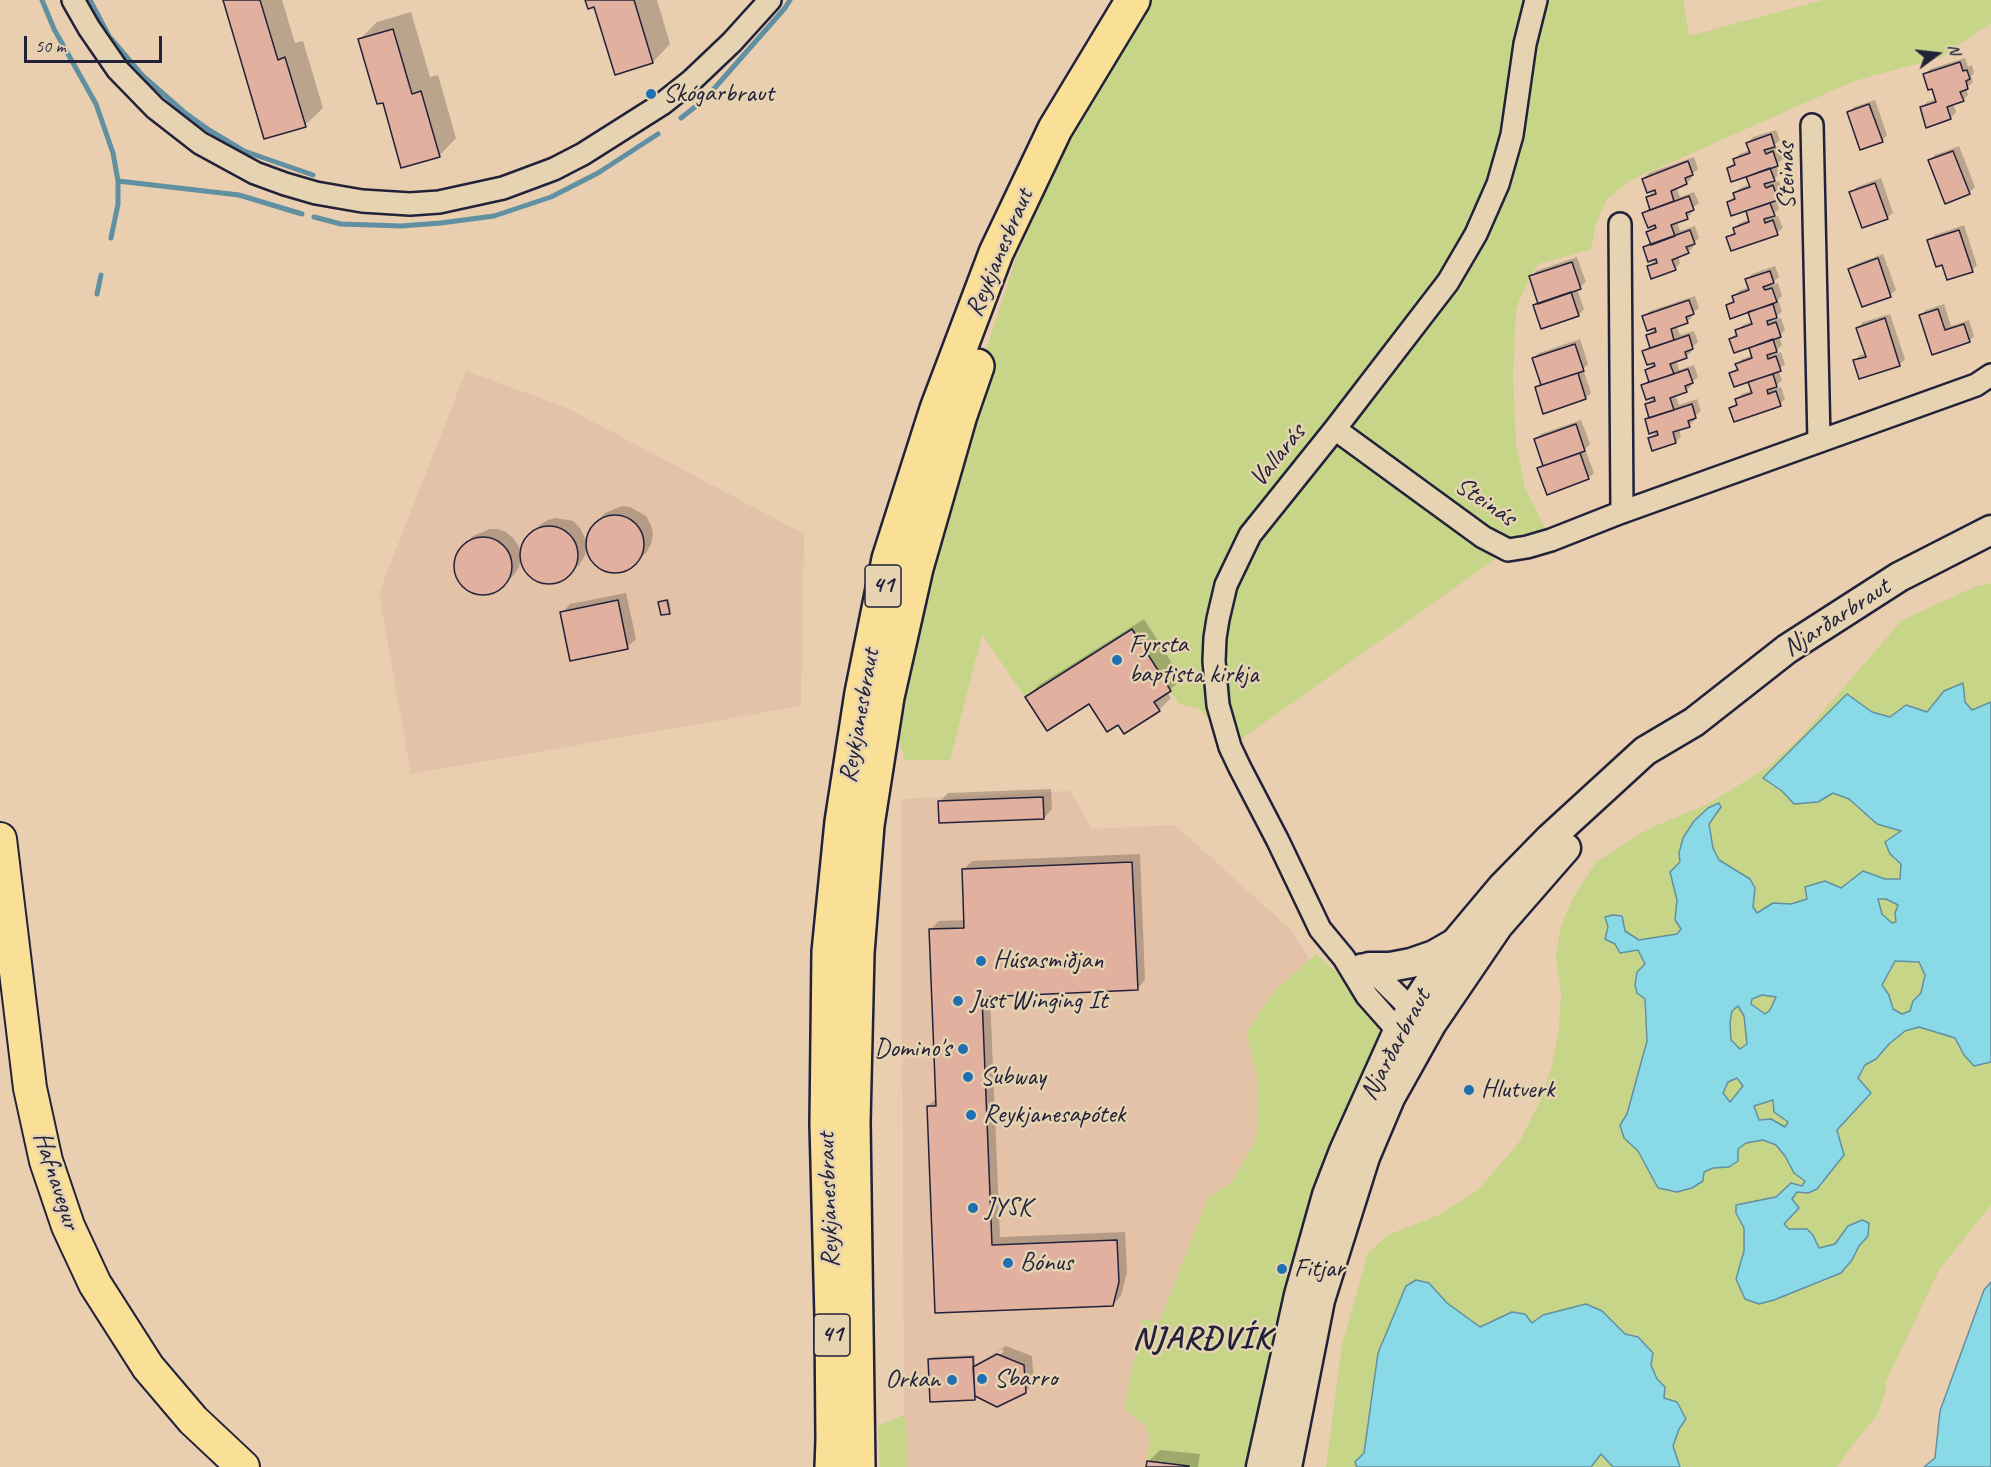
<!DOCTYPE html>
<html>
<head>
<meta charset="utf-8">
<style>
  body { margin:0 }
  #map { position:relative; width:1991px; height:1467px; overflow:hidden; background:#e9ceaf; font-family:Caveat,sans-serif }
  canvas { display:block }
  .north { position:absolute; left:1907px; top:24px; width:60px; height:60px; -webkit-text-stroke:4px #e6d3b1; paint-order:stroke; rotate:75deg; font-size:16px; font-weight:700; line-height:24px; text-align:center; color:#22223b }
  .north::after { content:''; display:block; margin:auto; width:21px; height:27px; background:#22223b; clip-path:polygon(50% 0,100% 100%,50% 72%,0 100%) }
  .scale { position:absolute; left:24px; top:36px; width:138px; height:27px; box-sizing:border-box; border:3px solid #22223b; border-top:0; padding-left:8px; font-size:18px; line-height:21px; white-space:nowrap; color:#22223b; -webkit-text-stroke:4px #e6d3b1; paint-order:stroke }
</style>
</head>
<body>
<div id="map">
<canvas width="1991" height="1467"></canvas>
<div class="north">N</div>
<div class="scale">50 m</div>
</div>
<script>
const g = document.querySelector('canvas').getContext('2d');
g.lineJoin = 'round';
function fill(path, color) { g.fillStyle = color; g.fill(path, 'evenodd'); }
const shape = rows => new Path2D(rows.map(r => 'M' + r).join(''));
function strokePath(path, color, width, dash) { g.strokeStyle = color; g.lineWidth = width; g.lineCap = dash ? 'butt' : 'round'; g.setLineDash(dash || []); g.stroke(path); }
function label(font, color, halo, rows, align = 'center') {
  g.font = font + ' Caveat,sans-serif'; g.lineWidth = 5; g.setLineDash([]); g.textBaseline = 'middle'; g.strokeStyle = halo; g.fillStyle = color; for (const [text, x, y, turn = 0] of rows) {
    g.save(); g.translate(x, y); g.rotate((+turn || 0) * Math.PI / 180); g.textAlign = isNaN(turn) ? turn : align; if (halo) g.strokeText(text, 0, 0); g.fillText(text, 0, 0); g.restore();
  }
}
fill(shape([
  [466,371,567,408,804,534,801,706,411,774,379,593],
  [1070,791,1092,829,1175,825,1291,930,1309,959,1273,992,1246,1033,1258,1081,1258,1127,1254,1144,1231,1183,1208,1199,1159,1322,1141,1319,1142,1338,1133,1363,1126,1410,1145,1425,1150,1441,1146,1467,908,1467,908,1447,904,1415,901,799]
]), '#e3c2a8');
fill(shape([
  [1134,0,1683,0,1689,36,1823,0,1991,0,1991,23,1941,57,1854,81,1631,180,1607,199,1596,223,1591,249,1538,264,1529,278,1516,309,1513,377,1516,443,1525,488,1551,540,1508,550,1230,747,1199,708,1179,704,1132,629,1025,697,982,634,950,760,905,760,887,697,916,568,1015,261,1122,16],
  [1991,583,1991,702,1972,710,1965,702,1962,684,1944,691,1927,712,1906,705,1890,717,1872,712,1847,695,1764,779,1782,791,1794,804,1818,802,1833,793,1849,799,1877,824,1902,831,1890,854,1901,864,1900,880,1885,879,1863,871,1841,888,1825,881,1805,887,1807,899,1791,904,1773,903,1757,913,1753,907,1755,888,1750,879,1719,860,1713,848,1710,832,1708,808,1694,821,1683,838,1675,887,1677,900,1675,919,1681,929,1677,935,1639,940,1624,931,1625,923,1605,918,1608,927,1605,939,1615,944,1638,950,1645,965,1644,1012,1647,1041,1627,1114,1620,1125,1624,1138,1638,1151,1649,1172,1704,1172,1713,1168,1729,1167,1738,1149,1746,1143,1763,1140,1776,1145,1785,1156,1794,1173,1805,1181,1802,1186,1791,1183,1776,1197,1736,1205,1736,1213,1744,1227,1744,1251,1736,1279,1745,1299,1759,1304,1826,1281,1852,1260,1859,1246,1868,1236,1848,1226,1835,1244,1819,1248,1813,1235,1789,1229,1784,1224,1792,1199,1797,1192,1808,1193,1817,1189,1823,1181,1837,1130,1871,1093,1858,1078,1865,1065,1876,1059,1889,1044,1905,1031,1919,1027,1955,1038,1964,1055,1974,1066,1991,1062,1991,1205,1939,1270,1886,1381,1886,1391,1877,1415,1854,1443,1837,1467,1680,1467,1673,1446,1679,1429,1664,1399,1665,1387,1657,1379,1651,1365,1625,1334,1602,1311,1557,1312,1543,1315,1532,1323,1512,1312,1480,1327,1447,1303,1429,1283,1406,1286,1400,1304,1364,1453,1355,1462,1357,1467,1326,1467,1342,1345,1368,1253,1388,1235,1439,1215,1478,1190,1520,1141,1540,1101,1551,1069,1559,1031,1561,993,1556,956,1561,925,1573,898,1596,862,1648,829,1706,805,1767,768,1801,737,1902,620,1977,586],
  [1878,899,1886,899,1898,905,1895,913,1896,922,1892,923,1882,914],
  [1316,954,1345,979,1375,1019,1379,1033,1377,1057,1256,1467,1146,1467,1150,1441,1145,1425,1126,1411,1126,1398,1133,1363,1142,1338,1141,1319,1159,1322,1208,1198,1231,1183,1254,1143,1258,1127,1258,1081,1246,1033,1273,992],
  [1895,961,1919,962,1925,975,1921,993,1913,1001,1910,1011,1902,1015,1893,1009,1889,995,1882,985],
  [1762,995,1776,997,1770,1010,1765,1014,1751,1005,1752,999],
  [1738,1006,1744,1016,1747,1044,1740,1049,1731,1040,1730,1023,1732,1011],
  [1737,1078,1743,1086,1730,1102,1723,1093,1728,1082],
  [1773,1100,1788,1122,1784,1127,1759,1121,1753,1106],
  [904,1415,908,1447,908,1467,880,1467,878,1426],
  [1601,1454,1610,1465,1613,1467,1591,1467]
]), '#c6d588');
const water = shape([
  [1963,683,1965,702,1972,710,1991,702,1991,1062,1974,1066,1964,1055,1955,1038,1919,1027,1905,1031,1889,1044,1876,1059,1865,1065,1858,1078,1871,1093,1837,1130,1844,1155,1817,1189,1808,1193,1797,1192,1792,1199,1799,1208,1784,1224,1789,1229,1807,1229,1813,1235,1819,1248,1835,1244,1848,1226,1862,1220,1869,1223,1868,1236,1859,1246,1852,1260,1841,1273,1774,1300,1759,1304,1745,1299,1736,1279,1744,1251,1744,1228,1736,1213,1736,1205,1776,1197,1791,1183,1802,1186,1805,1181,1794,1173,1785,1156,1776,1145,1763,1140,1746,1143,1738,1149,1738,1161,1729,1167,1713,1168,1704,1172,1703,1181,1692,1188,1677,1192,1658,1188,1638,1151,1624,1138,1620,1125,1627,1114,1647,1041,1645,999,1637,993,1635,985,1637,972,1645,964,1638,950,1620,953,1615,944,1605,939,1608,927,1605,917,1613,915,1622,916,1625,931,1639,940,1677,934,1681,929,1675,920,1677,900,1670,872,1680,862,1679,853,1683,838,1694,821,1708,808,1719,803,1721,807,1709,824,1713,848,1719,860,1750,879,1755,888,1753,907,1757,913,1773,903,1791,904,1807,899,1805,887,1825,881,1841,888,1863,871,1885,879,1900,879,1901,864,1890,854,1885,842,1901,831,1877,824,1849,799,1833,793,1818,802,1794,804,1782,791,1763,778,1847,694,1872,712,1890,717,1906,705,1927,712,1944,691,1963,683],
  [1878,899,1886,899,1898,905,1895,913,1896,922,1892,923,1882,914,1878,899],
  [1895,961,1919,962,1925,975,1921,993,1913,1001,1910,1011,1902,1014,1893,1009,1889,995,1882,985,1895,961],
  [1762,995,1776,997,1770,1010,1765,1014,1751,1004,1752,999,1762,995],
  [1738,1006,1744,1016,1747,1044,1740,1049,1731,1040,1730,1023,1732,1011,1738,1006],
  [1737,1078,1743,1086,1730,1102,1723,1093,1728,1082,1737,1078],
  [1773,1100,1774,1112,1788,1122,1785,1127,1771,1119,1759,1120,1754,1106,1773,1100],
  [1416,1280,1429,1283,1447,1303,1480,1327,1512,1312,1525,1314,1532,1323,1543,1315,1586,1304,1602,1311,1625,1334,1638,1337,1653,1353,1651,1365,1657,1379,1665,1387,1664,1398,1677,1402,1686,1419,1679,1429,1673,1446,1680,1467,1613,1467,1601,1454,1591,1467,1357,1467,1355,1462,1364,1453,1378,1353,1406,1286,1416,1280],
  [1991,1282,1991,1467,1924,1467,1935,1458,1940,1411,1984,1290,1991,1282]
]);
fill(water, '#8ad9e7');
strokePath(water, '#6090a2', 1.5);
fill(shape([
  [224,0,282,0,295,43,303,41,323,108,305,125],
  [587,0,657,0,670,44,653,62,616,73,595,5],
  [411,12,430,77,438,75,456,138,439,156,384,101,360,39,377,22],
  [1965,58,1968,67,1972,65,1974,73,1971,76,1973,82,1966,88,1968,95,1963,100,1953,103,1956,112,1951,118,1921,108,1927,102,1937,99,1933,87,1925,75,1930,69],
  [1875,100,1887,135,1882,141,1849,112,1854,107],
  [1776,130,1780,140,1770,149,1779,146,1783,159,1776,165,1779,174,1770,184,1779,181,1783,193,1776,199,1779,209,1769,219,1778,216,1783,228,1777,233,1728,237,1735,231,1734,228,1740,223,1750,219,1747,209,1728,202,1735,196,1734,193,1740,188,1750,184,1747,175,1728,168,1735,162,1735,159,1740,154,1750,150,1748,143,1753,137],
  [1959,146,1975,187,1969,193,1930,161,1935,155],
  [1694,157,1698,169,1691,175,1692,178,1687,183,1676,187,1680,197,1694,192,1699,203,1691,209,1692,212,1687,218,1677,222,1680,231,1695,226,1699,238,1692,244,1693,247,1688,252,1678,256,1680,263,1675,269,1648,267,1658,257,1645,248,1650,242,1648,233,1658,223,1644,214,1649,208,1647,198,1658,187,1644,179,1649,173],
  [1881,178,1893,213,1887,218,1851,192,1857,187],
  [1964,225,1977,265,1972,270,1943,263,1929,240,1935,235],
  [1883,254,1896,290,1890,295,1850,269,1856,264],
  [1577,257,1586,282,1577,289,1584,309,1579,315,1535,306,1539,302,1531,277,1536,271],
  [1775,266,1779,277,1769,286,1778,283,1782,296,1778,300,1782,311,1772,321,1781,318,1785,330,1779,336,1782,345,1772,355,1781,352,1785,364,1778,370,1782,380,1772,390,1781,387,1785,399,1780,404,1731,408,1738,402,1737,399,1742,394,1753,390,1749,380,1731,373,1738,367,1737,364,1742,359,1753,355,1750,346,1731,339,1743,325,1753,321,1749,311,1727,305,1735,299,1734,296,1739,291,1749,287,1747,280,1752,274],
  [1695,296,1699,308,1691,314,1692,317,1687,322,1676,325,1680,335,1694,331,1698,342,1691,348,1692,351,1686,357,1676,360,1679,370,1694,365,1698,377,1690,383,1691,386,1686,391,1675,394,1679,405,1697,399,1701,411,1694,417,1695,420,1689,425,1679,429,1681,436,1676,442,1649,439,1659,429,1646,420,1650,416,1646,405,1656,395,1643,385,1650,379,1647,370,1656,361,1644,351,1651,345,1647,336,1657,326,1644,316,1650,311],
  [1944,304,1951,326,1969,320,1974,336,1969,341,1933,353,1920,316,1926,310],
  [1890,314,1905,359,1899,365,1855,361,1860,355,1866,354,1858,328,1863,322],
  [1580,339,1588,364,1583,369,1591,393,1586,398,1536,388,1541,382,1534,358,1539,353],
  [1581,420,1590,444,1585,449,1594,473,1588,478,1539,469,1544,464,1535,440,1541,434],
  [622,506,630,507,646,516,651,525,653,534,651,544,646,553,629,568,620,572,610,572,601,568,594,563,587,547,585,555,580,564,564,580,554,583,545,583,535,580,524,567,521,558,525,541,540,525,548,520,556,518,573,521,580,528,586,540,596,523,605,513],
  [490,529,498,529,506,532,514,539,519,547,521,557,519,567,514,575,497,591,488,594,478,594,469,591,462,585,457,578,455,560,459,552,473,536],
  [626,593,636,639,627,647,562,613,570,604],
  [669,599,671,610,669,612,660,603],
  [1144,619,1182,679,1167,692,1171,698,1159,710,1118,723,1090,702,1027,697,1039,685],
  [1051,789,1052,809,1044,818,939,802,948,793],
  [1140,854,1145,980,1137,989,990,995,1000,1237,1125,1232,1127,1272,1121,1296,1112,1305,936,1312,928,1106,937,1098,930,930,939,921,965,920,963,870,972,861],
  [1006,1346,1032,1356,1034,1383,1025,1392,977,1395,974,1398,930,1360,932,1357,975,1355,975,1367,981,1361,981,1364,1004,1352,1002,1349,982,1360],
  [1160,1450,1200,1454,1198,1467,1148,1467,1148,1462]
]), '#0003');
strokePath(shape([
  [42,0,54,29,96,104,113,153,118,181,118,204,111,238],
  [90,0,109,36,143,76,184,112,209,130,244,151,313,175],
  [681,118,705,99,785,8,790,0],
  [118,181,239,195,302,214],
  [314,217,341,224,401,226,441,223,494,216,551,197,598,173,658,134],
  [97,294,101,275]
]), '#6090a2', 5);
const building = shape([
  [223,0,260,0,278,60,285,57,306,127,264,139,223,0],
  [585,0,634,0,653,63,615,75,594,7,588,9,585,0],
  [393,29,412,94,421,91,440,157,401,168,383,103,377,104,358,39,393,29],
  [1960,62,1963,71,1967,70,1970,79,1966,81,1968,89,1960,92,1964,101,1947,107,1951,119,1926,128,1920,107,1936,102,1932,89,1928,90,1923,74,1960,62],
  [1869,104,1883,142,1860,150,1847,112,1869,104],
  [1771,134,1775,147,1764,150,1766,154,1773,151,1778,166,1731,182,1727,168,1735,165,1733,159,1750,153,1746,143,1771,134],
  [1953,151,1970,194,1945,204,1928,160,1953,151],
  [1688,161,1693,175,1685,178,1687,184,1671,191,1674,201,1650,210,1646,197,1656,194,1655,190,1647,193,1642,179,1688,161],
  [1770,168,1775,181,1764,184,1766,188,1773,185,1778,200,1731,216,1727,202,1735,199,1733,193,1750,187,1746,177,1770,168],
  [1875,183,1888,219,1862,228,1849,192,1875,183],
  [1689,196,1694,210,1686,213,1688,219,1671,225,1675,236,1651,245,1646,232,1656,228,1655,225,1648,228,1642,213,1689,196],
  [1770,203,1775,216,1764,219,1765,223,1773,220,1778,235,1731,251,1726,237,1735,234,1733,228,1749,222,1746,211,1770,203],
  [1690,230,1695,244,1686,247,1689,253,1672,260,1676,270,1651,279,1647,266,1657,263,1656,259,1648,262,1643,247,1690,230],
  [1959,230,1973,272,1947,280,1942,265,1936,267,1927,240,1959,230],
  [1878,258,1891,297,1862,307,1848,269,1878,258],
  [1572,262,1581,289,1538,304,1529,276,1572,262],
  [1770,271,1774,283,1763,287,1765,290,1772,288,1777,302,1730,319,1726,305,1734,302,1732,296,1749,290,1745,279,1770,271],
  [1571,292,1579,316,1541,329,1533,305,1571,292],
  [1689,300,1694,314,1686,317,1688,323,1671,329,1674,340,1650,348,1646,335,1656,332,1655,328,1647,331,1642,316,1689,300],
  [1773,304,1777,318,1767,321,1768,325,1776,322,1781,337,1734,353,1729,339,1737,336,1735,330,1752,324,1748,312,1773,304],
  [1938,309,1945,330,1964,324,1970,342,1932,355,1919,315,1938,309],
  [1885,318,1900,366,1859,379,1853,360,1866,357,1856,328,1885,318],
  [1689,335,1693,349,1685,352,1687,358,1670,364,1674,374,1649,382,1645,370,1655,366,1654,363,1647,365,1642,351,1689,335],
  [1773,339,1777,352,1767,355,1768,359,1776,356,1781,371,1734,387,1729,373,1738,370,1735,364,1752,358,1749,348,1773,339],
  [1575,344,1584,371,1541,385,1532,358,1575,344],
  [1688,369,1693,383,1685,386,1687,392,1670,398,1674,410,1649,418,1645,404,1655,401,1654,397,1646,400,1641,385,1688,369],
  [1578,373,1586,399,1543,414,1535,387,1578,373],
  [1773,374,1777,387,1767,390,1768,394,1776,391,1781,406,1734,422,1729,408,1737,405,1735,399,1752,393,1748,382,1773,374],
  [1692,404,1696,418,1688,421,1690,427,1673,432,1676,443,1652,451,1648,438,1658,435,1657,431,1649,434,1645,419,1692,404],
  [1576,424,1585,451,1543,466,1534,439,1576,424],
  [1580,453,1589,479,1547,495,1537,468,1580,453],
  '586 544a29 29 0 1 1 58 0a29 29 0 1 1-58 0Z',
  '520 555a29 29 0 1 1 58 0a29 29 0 1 1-58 0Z',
  '454 566a29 29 0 1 1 58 0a29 29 0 1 1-58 0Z',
  [618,600,628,649,570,661,560,612,618,600],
  [667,600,670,614,661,615,658,602,667,600],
  [1132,629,1171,691,1154,702,1160,711,1124,734,1118,725,1107,732,1089,704,1047,731,1025,697,1132,629],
  [1043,797,1044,819,939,823,938,801,1043,797],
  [1132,862,1138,990,982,997,992,1245,1117,1240,1119,1282,1113,1306,935,1313,927,1106,936,1106,929,929,964,928,962,869,1132,862],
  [997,1354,1024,1365,1026,1393,997,1407,975,1396,973,1367,997,1354],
  [973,1357,975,1400,930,1402,928,1359,973,1357],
  [1147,1461,1189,1466,1189,1467,1146,1467,1147,1461]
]);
fill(building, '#e2b09f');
strokePath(building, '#22223b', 1.5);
const minor = shape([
  [73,0,89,28,118,70,155,108,200,143,255,173,285,184,316,193,362,201,410,204,439,202,503,188,554,169,583,154,662,104,691,81,732,42,770,0],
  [1812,125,1819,441],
  [1620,224,1622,512],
  [1335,429,1483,537,1508,550,1527,547,1551,540,1622,512,1976,385,1991,375],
  [1361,965,1369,967,1411,1009,1424,1018],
  [1408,1038,1398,1031,1367,996,1344,958,1320,929,1278,841,1240,768,1230,747,1218,705,1214,661,1215,638,1218,619,1226,585,1250,535,1335,429,1448,282,1476,234,1498,184,1512,135,1525,44,1536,0]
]);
const secondary = shape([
  [1369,967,1390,967,1411,963,1434,955,1455,943],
  [1261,1467,1299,1295,1327,1195,1344,1151,1398,1031,1455,943,1502,887,1549,839,1645,751,1694,722,1787,649,1899,577,1991,530],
  [1287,1467,1320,1300,1365,1157,1390,1098,1432,1023,1498,926,1566,848]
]);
const primary = shape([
  [0,839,30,1088,46,1161,68,1226,95,1284,148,1367,193,1420,243,1467]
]);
const trunk = shape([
  [832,1467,833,1440,832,1317,827,1124,829,952,842,822,862,693,889,559,937,409,996,253,1055,129,1133,0],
  [858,1467,853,1122,857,953,867,825,887,697,916,568,960,415,977,366]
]);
strokePath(minor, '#22223b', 26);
strokePath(secondary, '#22223b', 33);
strokePath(primary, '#22223b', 36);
strokePath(trunk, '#22223b', 38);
strokePath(minor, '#e6d3b1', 21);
strokePath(secondary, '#e6d3b1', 28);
strokePath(primary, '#fadf96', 32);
strokePath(trunk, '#fadf96', 33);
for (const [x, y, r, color] of [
  [651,94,6,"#1f6fb2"],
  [1117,660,6,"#1f6fb2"],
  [981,961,6,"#1f6fb2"],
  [958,1001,6,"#1f6fb2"],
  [963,1049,6,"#1f6fb2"],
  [968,1077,6,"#1f6fb2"],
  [1469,1090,6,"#1f6fb2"],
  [971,1115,6,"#1f6fb2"],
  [973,1208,6,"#1f6fb2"],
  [1008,1263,6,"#1f6fb2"],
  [1282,1269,6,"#1f6fb2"],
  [982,1379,6,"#1f6fb2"],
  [952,1380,6,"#1f6fb2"]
]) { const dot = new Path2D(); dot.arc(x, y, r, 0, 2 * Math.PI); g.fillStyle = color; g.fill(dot); strokePath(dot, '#e6d3b1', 2); }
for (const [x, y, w] of [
  [883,586,36],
  [832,1335,36]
]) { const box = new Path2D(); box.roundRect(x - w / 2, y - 21, w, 42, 4.5); g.fillStyle = '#e6d3b1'; g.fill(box); strokePath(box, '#22223b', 1.5); }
label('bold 24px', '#22223b', null, [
  ["41",883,586],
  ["41",832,1335]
]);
label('26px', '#22223b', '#e6d3b1', [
  ["Skógarbraut",663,94],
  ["Fyrsta",1129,645],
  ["baptista kirkja",1129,675],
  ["Húsasmiðjan",993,961],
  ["Just Winging It",970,1001],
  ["Domino's",951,1049,"right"],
  ["Subway",980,1077],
  ["Hlutverk",1481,1090],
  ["Reykjanesapótek",983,1115],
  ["JYSK",985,1208],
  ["Bónus",1020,1263],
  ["Fitjar",1294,1269],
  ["Sbarro",994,1379],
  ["Orkan",940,1380,"right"]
], 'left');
label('26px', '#22223b', '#e6d3b1', [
  ["Steinás",1787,176,-91],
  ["Reykjanesbraut",1000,253,-67],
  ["Vallarás",1278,456,-51],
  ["Steinás",1485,502,34],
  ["Njarðarbraut",1837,618,-33],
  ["Reykjanesbraut",860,716,-80],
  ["Njarðarbraut",1396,1045,-62],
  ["Hafnavegur",56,1181,72],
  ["Reykjanesbraut",829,1200,-92]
]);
g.letterSpacing = '1.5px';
label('bold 32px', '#22223b', '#e6d3b1', [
  ["NJARÐVÍK",1202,1340]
]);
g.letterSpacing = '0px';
</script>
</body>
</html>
